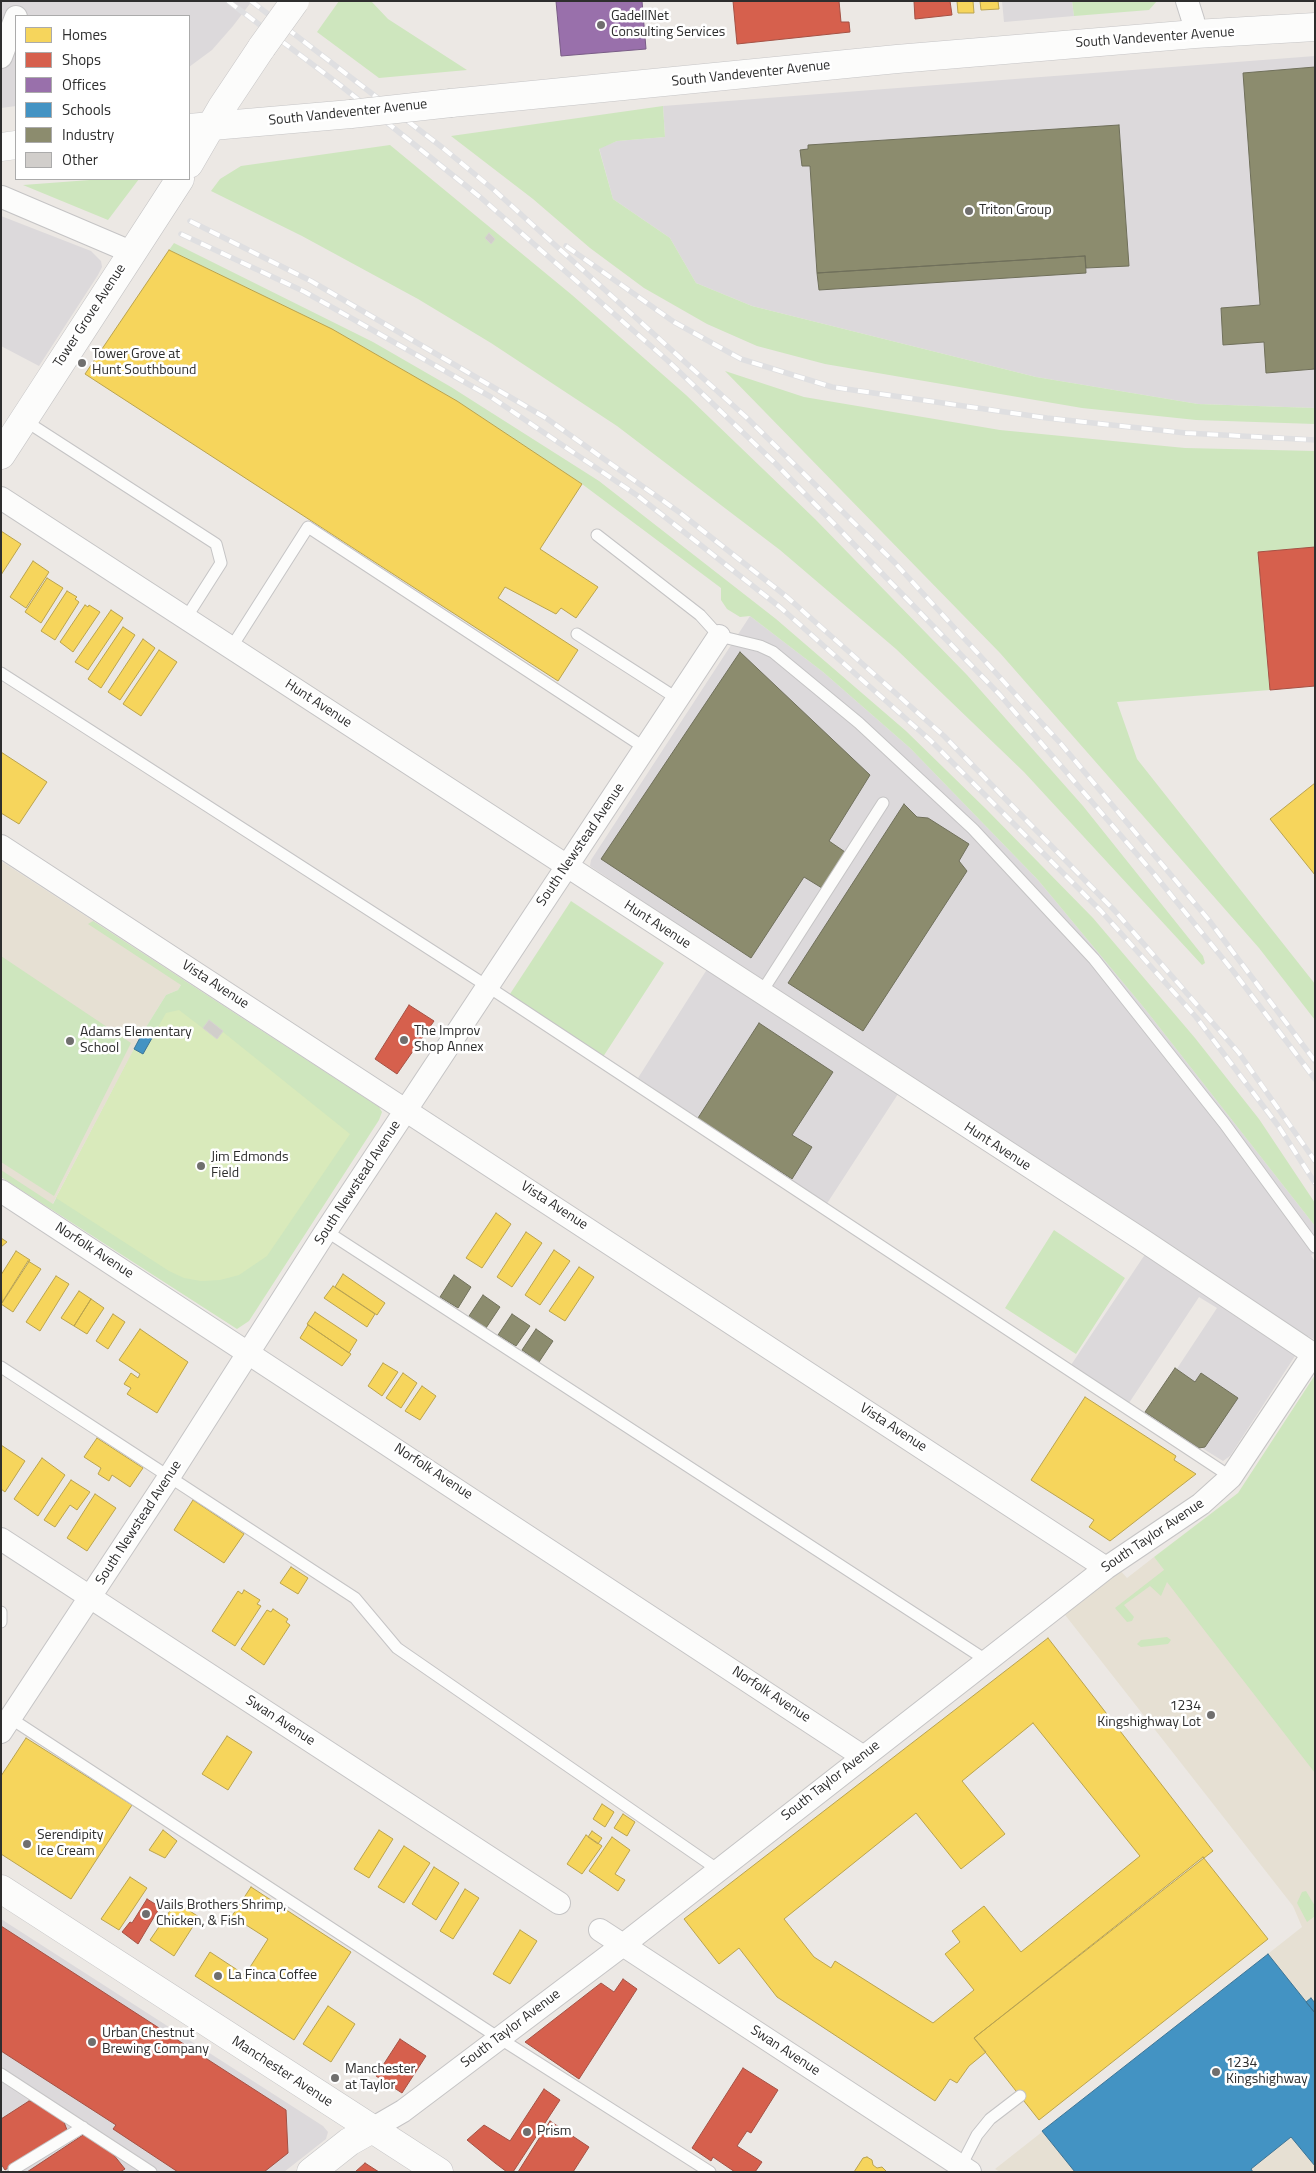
<!DOCTYPE html>
<html>
<head>
<meta charset="utf-8">
<style>
  body { margin:0 }
  #map { position:relative; width:1316px; height:2173px; overflow:hidden; background:#ece8e4; font-family:"Titillium Web",sans-serif }
  canvas { display:block }
  .frame { position:absolute; inset:0; border:2px solid #2e2e2e; pointer-events:none }
  .legend { position:absolute; left:15px; top:15px; width:175px; height:165px; box-sizing:border-box; background:#fff; border:1px solid #ababab; margin:0; padding:6px 9px; list-style:none; font-size:15px; color:#2e2e2e }
  .legend li { display:flex; align-items:center; gap:10px; height:25px }
  .legend b { width:25px; border:1px solid #ababab }
</style>
</head>
<body>
<div id="map">
<canvas width="1316" height="2173"></canvas>
<div class="frame"></div>
<ul class="legend">
<li><b style="height:14px;background:#f6d55c"></b>Homes</li>
<li><b style="height:14px;background:#d6604d"></b>Shops</li>
<li><b style="height:14px;background:#9970ab"></b>Offices</li>
<li><b style="height:14px;background:#4393c3"></b>Schools</li>
<li><b style="height:14px;background:#8c8c6e"></b>Industry</li>
<li><b style="height:14px;background:#d1cecb"></b>Other</li>
</ul>
</div>
<script>
const g = document.querySelector('canvas').getContext('2d');
g.lineJoin = 'round';
function fill(path, color) { g.fillStyle = color; g.fill(path, 'evenodd'); }
const shape = rows => new Path2D(rows.map(r => 'M' + r).join(''));
function strokePath(path, color, width, dash) { g.strokeStyle = color; g.lineWidth = width; g.lineCap = dash ? 'butt' : 'round'; g.setLineDash(dash || []); g.stroke(path); }
function label(font, color, halo, rows, align = 'center') {
  g.font = font + ' "Titillium Web",sans-serif'; g.lineWidth = 5; g.setLineDash([]); g.textBaseline = 'middle'; g.strokeStyle = halo; g.fillStyle = color; for (const [text, x, y, turn = 0] of rows) {
    g.save(); g.translate(x, y); g.rotate((+turn || 0) * Math.PI / 180); g.textAlign = isNaN(turn) ? turn : align; if (halo) g.strokeText(text, 0, 0); g.fillText(text, 0, 0); g.restore();
  }
}
fill(shape([
  [1,1,252,1,233,26,212,50,189,67,189,16,16,16,16,106,1,108],
  [1002,1,1072,1,1074,16,1004,22],
  [1315,56,1315,408,1198,404,1036,377,752,306,696,283,670,238,613,199,599,148,617,141,665,137,663,106],
  [1,216,91,251,101,261,102,267,98,275,39,366,1,346],
  [750,616,823,672,910,748,1038,880,1145,1009,1315,1226,1315,1253,1311,1255,1315,1262,1315,1340,1308,1336,1230,1456,1223,1461,1147,1414,1217,1308,1199,1297,1129,1403,1071,1365,1156,1238,909,1077,826,1205,638,1078,718,952,590,866,591,860],
  [1,1919,323,2126,328,2132,326,2139,284,2172,11,2172,5,2170,1,2164]
]), '#dcd9db');
fill(shape([
  [1,861,184,980,178,990,166,995,143,1032,50,1209,1,1177],
  [1154,1557,1315,1763,1315,2172,1000,2172,995,2169,1302,1927,1293,1906,1062,1611,1118,1568,1127,1578]
]), '#e6e0d3');
fill(shape([
  [339,1,371,1,388,19,467,70,379,78,317,32],
  [1072,1,1157,1,1149,10,1074,16],
  [663,106,665,137,617,141,599,149,613,199,670,238,696,283,752,306,1036,377,1198,404,1315,408,1315,424,1196,420,1082,408,825,364,757,346,707,324,644,288,590,248,533,199,451,136],
  [390,145,572,295,686,395,815,519,967,675,1083,806,1203,956,1205,963,1202,965,1024,772,896,649,780,550,617,426,491,343,418,299,302,236,211,191,220,179,241,166],
  [103,179,139,179,108,220,23,185],
  [174,243,373,342,451,387,599,481,776,619,906,731,987,810,1093,918,1195,1038,1259,1119,1315,1203,1315,1226,1145,1009,1038,880,910,748,823,672,750,616,740,617,727,609,721,600,721,588,582,484,457,401,332,329,169,250],
  [725,371,804,397,1000,430,1185,448,1315,451,1315,547,1258,552,1270,690,1117,702,1137,759,1315,984,1315,1020,1259,948,1000,653],
  [571,901,664,963,601,1060,508,997],
  [93,921,379,1107,382,1112,379,1120,249,1321,237,1329,1,1177,1,1170,53,1204,143,1032,166,995,178,990,181,985,88,924],
  [1,956,131,1043,54,1196,1,1162],
  [1054,1230,1125,1278,1076,1354,1005,1308],
  [1315,1375,1315,1773,1167,1582,1161,1596,1150,1586,1124,1605,1134,1617,1132,1621,1127,1622,1115,1608,1164,1570,1154,1557,1238,1493],
  [1167,1637,1171,1640,1168,1644,1141,1647,1137,1644,1141,1640],
  [1306,1891,1315,1906,1315,1916,1307,1922,1297,1903,1302,1892]
]), '#cee6be');
fill(shape([
  [179,1010,217,1039,223,1032,350,1134,267,1256,239,1275,220,1280,201,1281,184,1278,169,1271,56,1198,134,1049,143,1054,166,1013]
]), '#d9eabb');
const homes = shape([
  [957,1,973,1,974,13,958,13,957,1],
  [980,1,998,1,999,9,981,10,980,1],
  [169,250,332,329,457,401,582,484,540,549,598,587,576,618,561,608,556,614,505,587,498,598,578,650,558,681,85,374,169,250],
  [1,531,21,544,1,575,1,531],
  [33,561,49,572,26,608,10,597,33,561],
  [47,578,63,588,41,623,25,612,47,578],
  [67,591,77,597,75,599,79,602,55,640,41,631,67,591],
  [85,605,88,607,89,605,100,612,73,652,60,642,85,605],
  [111,610,123,618,88,670,75,662,111,610],
  [123,627,135,635,101,688,88,679,123,627],
  [143,639,155,648,120,700,108,692,143,639],
  [159,650,177,662,141,716,123,704,159,650],
  [1,752,47,782,19,824,1,813,1,752],
  [1315,783,1315,875,1270,819,1315,783],
  [496,1213,511,1224,482,1268,466,1258,496,1213],
  [526,1232,542,1243,512,1287,497,1277,526,1232],
  [1,1238,7,1242,1,1247,1,1238],
  [554,1250,570,1261,540,1305,525,1295,554,1250],
  [16,1251,30,1260,2,1303,1,1275,16,1251],
  [28,1261,41,1269,13,1312,1,1304,28,1261],
  [579,1267,594,1277,565,1321,549,1311,579,1267],
  [343,1274,385,1303,377,1315,335,1287,343,1274],
  [56,1276,69,1284,40,1331,26,1322,56,1276],
  [333,1286,375,1314,367,1327,324,1298,333,1286],
  [79,1291,91,1299,74,1326,61,1318,79,1291],
  [91,1299,104,1308,87,1334,74,1326,91,1299],
  [315,1312,357,1340,349,1353,307,1324,315,1312],
  [113,1314,125,1322,108,1349,96,1341,113,1314],
  [308,1325,351,1354,342,1366,300,1338,308,1325],
  [140,1329,188,1362,157,1413,127,1394,131,1388,124,1384,131,1373,138,1378,140,1374,119,1360,140,1329],
  [383,1363,398,1372,382,1396,368,1386,383,1363],
  [403,1373,417,1383,401,1408,386,1398,403,1373],
  [422,1386,436,1396,420,1420,405,1411,422,1386],
  [1085,1397,1176,1456,1174,1460,1196,1474,1110,1541,1089,1527,1094,1520,1031,1480,1085,1397],
  [97,1438,143,1468,130,1487,112,1475,109,1481,98,1474,101,1468,84,1457,97,1438],
  [1,1445,25,1461,5,1492,1,1489,1,1445],
  [42,1458,65,1475,38,1516,14,1499,42,1458],
  [71,1480,90,1492,77,1510,70,1505,55,1527,44,1520,71,1480],
  [95,1494,116,1508,87,1551,67,1538,95,1494],
  [193,1500,244,1534,224,1563,174,1530,193,1500],
  [291,1567,308,1578,298,1594,280,1583,291,1567],
  [244,1590,260,1600,257,1604,261,1606,235,1646,212,1631,238,1591,242,1594,244,1590],
  [273,1609,288,1619,286,1622,290,1625,264,1665,241,1649,267,1610,271,1612,273,1609],
  [1048,1638,1213,1851,974,2038,986,2052,969,2066,957,2083,950,2079,935,2101,777,1997,739,1948,719,1964,684,1919,1048,1638],
  [1033,1723,1140,1856,1021,1952,984,1906,952,1931,960,1942,945,1954,974,1990,933,2023,835,1961,831,1968,814,1957,784,1919,916,1813,961,1869,1005,1834,962,1781,1033,1723],
  [227,1736,252,1752,228,1790,202,1774,227,1736],
  [26,1738,132,1805,71,1899,1,1854,1,1776,26,1738],
  [602,1804,614,1812,605,1827,593,1819,602,1804],
  [623,1814,635,1822,627,1836,614,1828,623,1814],
  [163,1830,177,1841,165,1858,149,1850,163,1830],
  [379,1830,393,1839,369,1878,354,1869,379,1830],
  [592,1831,602,1838,598,1844,588,1837,592,1831],
  [586,1835,602,1846,582,1874,567,1864,586,1835],
  [612,1837,630,1850,615,1874,625,1880,618,1891,589,1871,612,1837],
  [404,1846,430,1863,404,1903,378,1887,404,1846],
  [1203,1857,1268,1939,1039,2120,974,2038,1203,1857],
  [434,1867,459,1883,436,1920,412,1904,434,1867],
  [130,1877,147,1888,119,1930,101,1919,130,1877],
  [251,1887,351,1952,294,2040,195,1976,210,1952,245,1975,268,1939,232,1916,251,1887],
  [465,1889,479,1898,453,1939,440,1931,465,1889],
  [176,1902,199,1917,174,1956,150,1940,176,1902],
  [520,1930,537,1941,510,1984,493,1974,520,1930],
  [328,2006,355,2024,331,2062,303,2044,328,2006],
  [867,2157,872,2160,873,2165,877,2168,882,2167,887,2172,854,2172,863,2158,867,2157]
]);
fill(homes, '#f6d55c');
strokePath(homes, '#baa34e', 1);
const shops = shape([
  [733,1,839,1,841,22,849,22,850,32,737,44,733,1],
  [914,1,950,1,952,15,915,19,914,1],
  [1315,547,1315,686,1270,690,1258,552,1315,547],
  [409,1005,434,1021,397,1074,375,1059,409,1005],
  [147,1899,160,1907,138,1944,122,1932,130,1922,132,1923,147,1899],
  [1,1926,286,2110,288,2153,264,2172,178,2172,113,2129,116,2125,1,2051,1,1926],
  [623,1979,637,1989,579,2079,525,2042,601,1983,614,1992,623,1979],
  [400,2039,426,2056,402,2093,376,2076,400,2039],
  [743,2068,778,2090,751,2133,747,2131,737,2146,762,2162,755,2172,735,2172,713,2157,711,2161,692,2148,743,2068],
  [544,2089,560,2100,513,2172,507,2172,495,2163,467,2140,484,2125,510,2141,544,2089],
  [29,2101,38,2102,62,2117,67,2130,5,2170,1,2164,1,2119,29,2101],
  [550,2121,589,2147,573,2172,518,2172,550,2121],
  [86,2133,109,2149,125,2169,120,2172,27,2172,86,2133],
  [365,2163,379,2172,355,2172,365,2163]
]);
fill(shops, '#d6604d');
strokePath(shops, '#a45144', 1);
const offices = shape([
  [556,1,642,1,646,49,561,56,556,1]
]);
fill(offices, '#9970ab');
strokePath(offices, '#795c86', 1);
const schools = shape([
  [143,1032,152,1038,143,1054,134,1049,143,1032],
  [1268,1954,1315,2013,1315,2166,1291,2137,1251,2169,1253,2172,1075,2172,1042,2131,1268,1954],
  [1311,1998,1315,2003,1315,2013,1306,2002,1311,1998]
]);
fill(schools, '#4393c3');
strokePath(schools, '#3d7596', 1);
const industry = shape([
  [1315,67,1315,369,1266,373,1264,342,1223,345,1221,308,1260,305,1243,73,1315,67],
  [1119,125,1129,266,1086,268,1085,256,817,273,810,166,802,166,800,150,808,149,808,145,1119,125],
  [1085,256,1086,273,819,290,817,273,1085,256],
  [740,652,870,775,829,841,845,852,822,888,804,877,751,958,601,859,740,652],
  [904,804,917,817,928,818,969,844,959,861,967,871,863,1031,788,983,904,804],
  [759,1023,833,1072,792,1135,812,1147,792,1179,698,1118,759,1023],
  [454,1275,471,1287,458,1308,440,1297,454,1275],
  [483,1295,500,1307,486,1328,469,1316,483,1295],
  [512,1314,530,1326,516,1346,498,1335,512,1314],
  [536,1329,553,1341,539,1362,522,1350,536,1329],
  [1175,1368,1195,1382,1201,1373,1238,1398,1205,1447,1199,1448,1145,1412,1175,1368]
]);
fill(industry, '#8c8c6e');
strokePath(industry, '#70705b', 1);
const building = shape([
  [489,233,495,239,491,244,485,238,489,233],
  [209,1020,223,1031,217,1039,203,1028,209,1020]
]);
fill(building, '#d1cecb');
strokePath(building, '#d7d4d0', 1);
const service = shape([
  [24,420,216,544,221,563,186,618],
  [597,535,700,615,719,636,760,646,773,652,859,723,973,829,1094,959,1224,1123,1315,1247],
  [577,634,678,699],
  [231,648,308,527,645,748],
  [1,673,487,986,1231,1477],
  [761,993,883,803],
  [326,1231,986,1660],
  [1,1367,355,1598,397,1648,717,1869],
  [1,1612,1,1622],
  [7,1716,499,2038,710,2172],
  [1,2074,151,2172],
  [961,2166,977,2135,990,2119,1020,2096],
  [15,2172,14,2169,83,2127]
]);
const minor = shape([
  [1187,1,1193,20,1195,34],
  [1,57,16,17],
  [2,197,131,252],
  [1,498,1141,1239,1313,1354,1231,1477,1201,1504,1106,1568,623,1945,403,2111,372,2129],
  [1,846,1106,1568],
  [1,1191,862,1756],
  [1,1539,559,1903],
  [1,1732,169,1477,326,1231,719,636],
  [600,1930,970,2172]
]);
const tertiary = shape([
  [189,164,222,107,262,47],
  [1,455,180,179],
  [311,2172,349,2142,372,2129]
]);
const secondary = shape([
  [451,103,897,59,1195,34,1315,27],
  [189,128,351,114],
  [1,147,16,145],
  [1,1889,439,2172]
]);
strokePath(service, '#c5c4c5', 13);
strokePath(minor, '#c5c4c5', 24);
strokePath(tertiary, '#c5c4c5', 29);
strokePath(secondary, '#c5c4c5', 29);
strokePath(service, '#fcfcfb', 11);
strokePath(minor, '#fcfcfb', 22);
strokePath(tertiary, '#fcfcfb', 28);
strokePath(secondary, '#fcfcfb', 28);
const rail = shape([
  [228,1,340,85,480,197,667,360,776,464,1000,695,1154,874,1233,971,1315,1079],
  [251,1,443,148,494,190,746,417,895,563,1061,744,1208,919,1315,1061],
  [190,221,311,281,546,418,679,512,787,597,944,736,1115,911,1239,1053,1315,1161],
  [181,234,305,292,491,397,638,496,781,608,930,740,1101,911,1196,1017,1279,1127,1315,1183],
  [566,246,674,322,741,359,832,387,1047,418,1186,433,1315,440]
]);
strokePath(rail, '#dfdfe1', 5.5);
strokePath(rail, '#fff', 4, [11]);
const tertiaryBridge = shape([
  [262,47,295,1]
]);
const secondaryBridge = shape([
  [351,114,451,103]
]);
strokePath(tertiaryBridge, '#c5c4c5', 29, []);
strokePath(secondaryBridge, '#c5c4c5', 29, []);
strokePath(tertiaryBridge, '#fcfcfb', 28);
strokePath(secondaryBridge, '#fcfcfb', 28);
for (const [x, y, r, color] of [
  [601,25,5,"#706f6e"],
  [969,211,5,"#706f6e"],
  [82,363,5,"#706f6e"],
  [404,1040,5,"#706f6e"],
  [70,1041,5,"#706f6e"],
  [201,1166,5,"#706f6e"],
  [1211,1715,5,"#706f6e"],
  [27,1844,5,"#706f6e"],
  [146,1914,5,"#706f6e"],
  [218,1976,5,"#706f6e"],
  [92,2042,5,"#706f6e"],
  [1216,2072,5,"#706f6e"],
  [335,2078,5,"#706f6e"],
  [527,2132,5,"#706f6e"]
]) { const dot = new Path2D(); dot.arc(x, y, r, 0, 2 * Math.PI); g.fillStyle = color; g.fill(dot); strokePath(dot, '#fff', 2); }
label('14px', '#2e2e2e', '#fff', [
  ["GadellNet",611,17],
  ["Consulting Services",611,33],
  ["Triton Group",979,211],
  ["Tower Grove at",92,355],
  ["Hunt Southbound",92,371],
  ["The Improv",414,1032],
  ["Shop Annex",414,1048],
  ["Adams Elementary",80,1033],
  ["School",80,1049],
  ["Jim Edmonds",211,1158],
  ["Field",211,1174],
  ["1234",1201,1707,"right"],
  ["Kingshighway Lot",1201,1723,"right"],
  ["Serendipity",37,1836],
  ["Ice Cream",37,1852],
  ["Vails Brothers Shrimp,",156,1906],
  ["Chicken, & Fish",156,1922],
  ["La Finca Coffee",228,1976],
  ["Urban Chestnut",102,2034],
  ["Brewing Company",102,2050],
  ["1234",1226,2064],
  ["Kingshighway",1226,2080],
  ["Manchester",345,2070],
  ["at Taylor",345,2086],
  ["Prism",537,2132]
], 'left');
label('14px', '#2e2e2e', '#fff', [
  ["South Vandeventer Avenue",1155,38,-4],
  ["South Vandeventer Avenue",751,74,-6],
  ["South Vandeventer Avenue",348,113,-6],
  ["Tower Grove Avenue",90,316,-57],
  ["Hunt Avenue",318,704,33],
  ["South Newstead Avenue",581,845,-56],
  ["Hunt Avenue",657,925,33],
  ["Vista Avenue",215,985,33],
  ["Hunt Avenue",997,1147,33],
  ["South Newstead Avenue",358,1183,-57],
  ["Vista Avenue",554,1206,33],
  ["Norfolk Avenue",94,1251,33],
  ["Vista Avenue",893,1428,33],
  ["Norfolk Avenue",433,1472,33],
  ["South Newstead Avenue",139,1523,-57],
  ["South Taylor Avenue",1153,1536,-34],
  ["Norfolk Avenue",771,1695,33],
  ["Swan Avenue",280,1721,33],
  ["South Taylor Avenue",831,1781,-38],
  ["South Taylor Avenue",511,2029,-37],
  ["Swan Avenue",785,2051,33],
  ["Manchester Avenue",282,2072,33]
]);
</script>
</body>
</html>
